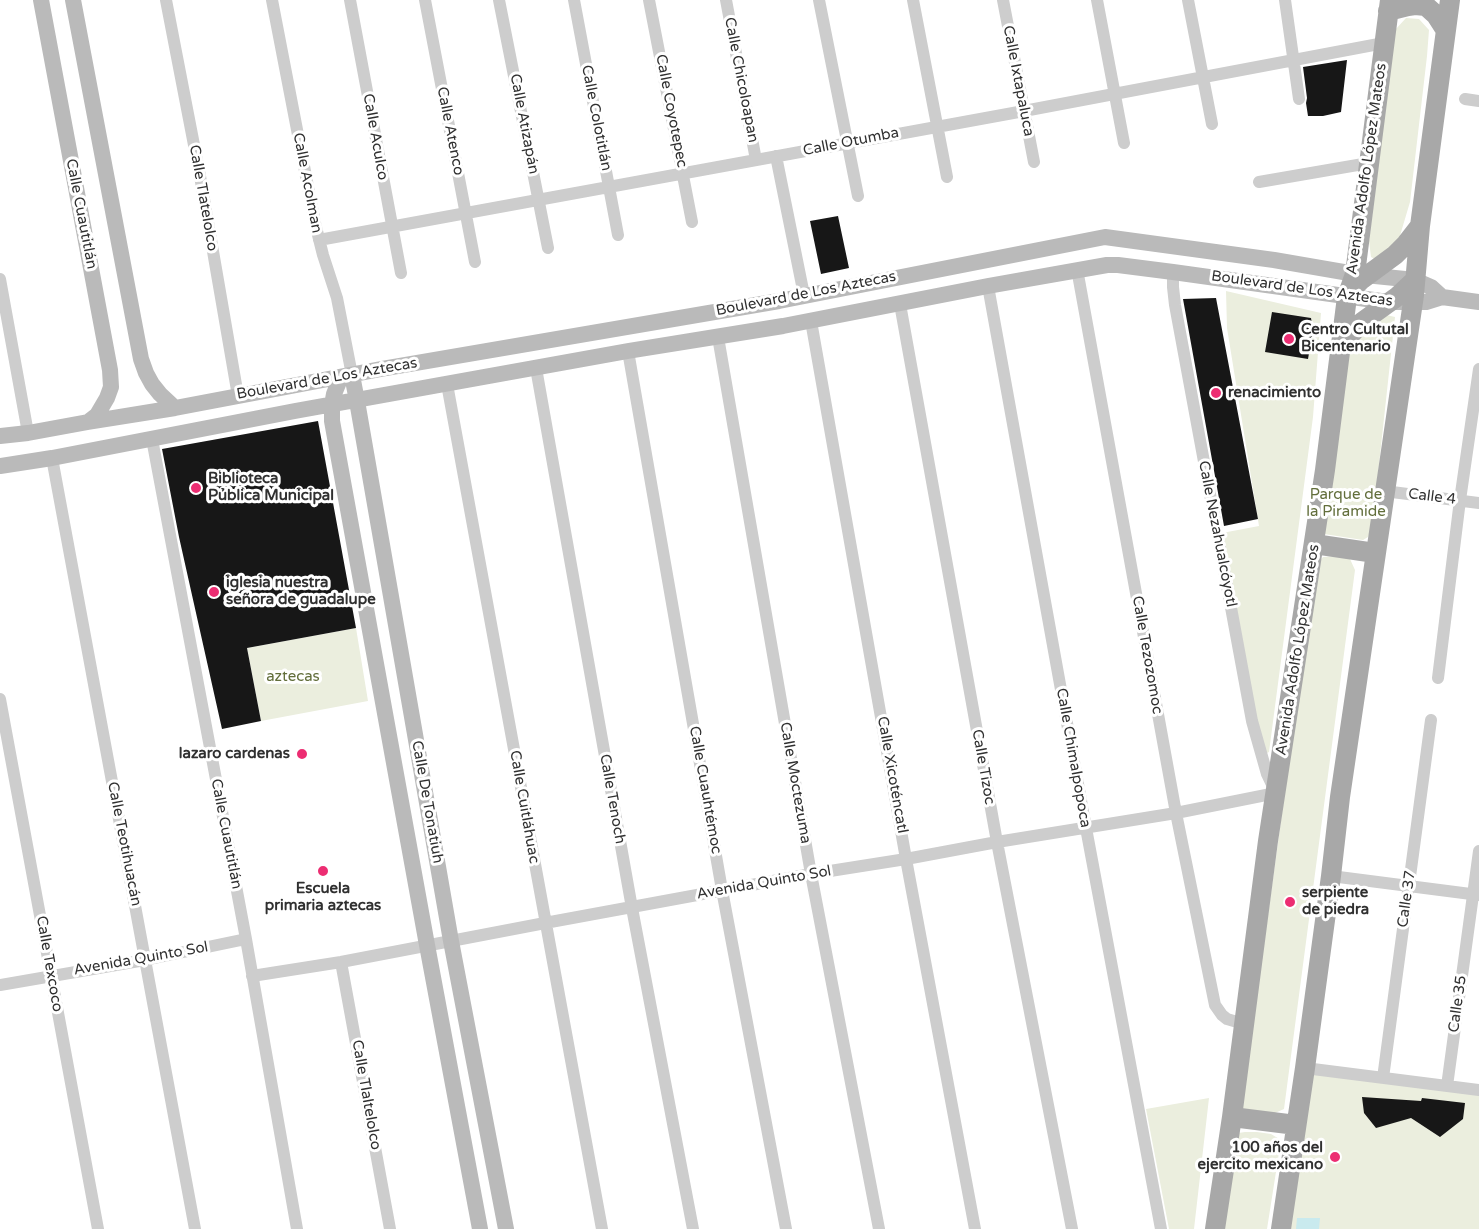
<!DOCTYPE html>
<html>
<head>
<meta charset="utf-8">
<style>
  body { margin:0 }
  canvas { display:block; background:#fff }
</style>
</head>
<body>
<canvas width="1479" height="1229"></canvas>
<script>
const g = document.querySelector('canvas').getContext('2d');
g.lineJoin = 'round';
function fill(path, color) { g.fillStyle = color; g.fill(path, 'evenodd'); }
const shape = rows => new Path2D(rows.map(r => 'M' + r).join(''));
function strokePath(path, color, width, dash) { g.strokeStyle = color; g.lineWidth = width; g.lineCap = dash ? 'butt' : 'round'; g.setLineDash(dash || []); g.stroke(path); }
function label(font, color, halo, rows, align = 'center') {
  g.font = font + ' "Varela Round",sans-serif'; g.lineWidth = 6; g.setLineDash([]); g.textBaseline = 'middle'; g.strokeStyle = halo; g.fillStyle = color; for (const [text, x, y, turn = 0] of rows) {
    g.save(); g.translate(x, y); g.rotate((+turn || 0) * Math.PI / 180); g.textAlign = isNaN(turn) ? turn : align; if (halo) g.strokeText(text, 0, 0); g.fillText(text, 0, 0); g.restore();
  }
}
fill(shape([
  [1406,18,1419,19,1429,30,1427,56,1410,202,1399,239,1378,261,1371,257,1369,241,1395,30],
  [1226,291,1321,313,1313,417,1269,752,1260,756,1222,533,1259,526,1227,328],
  [1378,313,1395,317,1372,529,1368,537,1363,540,1324,534,1342,346],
  [1336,556,1350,559,1355,570,1284,1109,1275,1113,1243,1110,1242,1104,1316,566,1323,557],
  [356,628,368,701,261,721,247,648],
  [1307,1063,1479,1087,1479,1229,1284,1229],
  [1209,1098,1194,1229,1169,1229,1146,1109],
  [1245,1132,1257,1132,1271,1134,1281,1140,1267,1229,1220,1229,1232,1134]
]), '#ebeede');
fill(shape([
  [1297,1218,1320,1218,1319,1229,1296,1229]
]), '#c9eaee');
fill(shape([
  [1347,60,1341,112,1323,116,1308,116,1306,103,1307,98,1303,67],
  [838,216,849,268,821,274,810,221],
  [1216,298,1258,519,1224,526,1183,299],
  [1272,312,1311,318,1313,330,1308,359,1265,352],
  [318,421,356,628,247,648,261,721,222,729,179,537,162,449],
  [1362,1097,1421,1101,1422,1098,1465,1103,1463,1119,1440,1137,1411,1118,1376,1128,1364,1113]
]), '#171717');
strokePath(shape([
  [166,0,200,176,238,396],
  [272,0,315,223,323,255,337,298,352,375],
  [350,0,401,273],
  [425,0,475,262],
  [499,0,548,248],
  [574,0,618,235],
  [649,0,692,222],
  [726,0,756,160],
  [819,0,858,196],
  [913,0,947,177],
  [1003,0,1034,162],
  [1097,0,1124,143],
  [1188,0,1212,124],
  [1285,0,1299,99],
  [1465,99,1479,101],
  [776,156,804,295],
  [1259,182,1369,163],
  [319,240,1024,111,1384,43],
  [1077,269,1176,813,1215,1005,1222,1015,1227,1019,1244,1024],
  [0,279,28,433],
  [988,286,1086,828,1161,1229],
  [900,304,997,842,1072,1229],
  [811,321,906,859,975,1229],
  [718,337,811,874,879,1229],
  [628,351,722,890,786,1229],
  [536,368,632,908,693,1229],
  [447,384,602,1229],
  [152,439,246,939,297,1229],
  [52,458,195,1229],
  [1384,491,1479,503],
  [1438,678,1460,500,1479,369],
  [0,699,98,1229],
  [1331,876,1479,895],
  [341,962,390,1229],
  [252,976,341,962,545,923,811,874,906,859,997,842,1176,813,1276,793,1267,774,1252,721,1175,305,1173,287,1173,272],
  [0,985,145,960,246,939],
  [1305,1068,1479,1090],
  [1383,1078,1431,720],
  [1447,1086,1479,851]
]), '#cdcdcd', 12);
strokePath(shape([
  [41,0,110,370,111,387,107,398,97,415,88,422],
  [73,0,141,359,146,373,152,384,160,394,175,408],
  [352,375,357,401,451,941,506,1229],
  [341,377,334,394,332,405,332,421,427,945,480,1229],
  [0,436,28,433,88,422,175,408,381,369,779,301,1105,237,1274,260,1355,274,1415,280,1431,287,1442,297],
  [0,466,52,458,295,411,628,351,783,326,988,286,1107,265,1118,265,1173,272,1388,302,1426,302,1442,297,1479,302]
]), '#bababa', 16);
strokePath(shape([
  [1388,11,1408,6,1415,5,1426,6,1436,15,1445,29],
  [1349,292,1361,280,1395,255,1406,244,1420,226],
  [1341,349,1352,333,1362,322,1398,296,1415,280],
  [1314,544,1375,553],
  [1232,1117,1296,1125],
  [1215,1229,1232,1117,1268,841,1325,470,1347,297,1355,274,1390,0],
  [1281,1229,1305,1068,1331,876,1340,797,1414,295,1420,226,1450,0]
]), '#a8a8a8', 20);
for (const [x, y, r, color] of [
  [1289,339,6,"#ec2d72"],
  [1216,393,6,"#ec2d72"],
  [196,488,6,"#ec2d72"],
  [214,592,6,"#ec2d72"],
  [302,754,6,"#ec2d72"],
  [323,871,6,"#ec2d72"],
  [1290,902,6,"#ec2d72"],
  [1335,1157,6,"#ec2d72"]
]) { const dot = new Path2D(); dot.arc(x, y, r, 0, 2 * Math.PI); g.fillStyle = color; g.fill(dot); strokePath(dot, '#fff', 2); }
label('15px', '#303030', '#fff', [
  ["Calle Chicoloapan",741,80,79],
  ["Calle Ixtapaluca",1018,81,79],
  ["Calle Coyotepec",671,111,79],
  ["Calle Colotitlán",596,118,79],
  ["Calle Atizapán",524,124,79],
  ["Calle Atenco",450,131,79],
  ["Calle Aculco",375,137,80],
  ["Calle Otumba",851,142,-11],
  ["Avenida Adolfo López Mateos",1367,169,-82],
  ["Calle Acolman",307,183,79],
  ["Calle Tlatelolco",203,198,80],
  ["Calle Cuautitlán",81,214,79],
  ["Boulevard de Los Aztecas",1302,289,8],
  ["Boulevard de Los Aztecas",806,294,-11],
  ["Boulevard de Los Aztecas",327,379,-10],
  ["Calle 4",1432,497,7],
  ["Calle Nezahualcóyotl",1217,534,79],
  ["Avenida Adolfo López Mateos",1298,650,-81],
  ["Calle Tezozomoc",1147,655,80],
  ["Calle Chimalpopoca",1073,758,80],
  ["Calle Tizoc",983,767,80],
  ["Calle Xicoténcatl",892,775,80],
  ["Calle Moctezuma",795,783,80],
  ["Calle Cuauhtémoc",705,790,80],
  ["Calle Tenoch",612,799,80],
  ["Calle De Tonatiuh",427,802,80],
  ["Calle Cuitláhuac",524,807,80],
  ["Calle Cuautitlán",226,834,79],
  ["Calle Teotihuacán",124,844,79],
  ["Avenida Quinto Sol",764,883,-10],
  ["Calle 37",1407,899,-82],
  ["Avenida Quinto Sol",141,959,-10],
  ["Calle Texcoco",49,964,80],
  ["Calle 35",1458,1004,-82],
  ["Calle Tlaltelolco",366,1095,80]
]);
label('bold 15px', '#303030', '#fff', [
  ["Centro Cultutal",1301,330],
  ["Bicentenario",1301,347],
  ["renacimiento",1228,393],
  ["Biblioteca",208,479],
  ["Pública Municipal",208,496],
  ["iglesia nuestra",226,583],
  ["señora de guadalupe",226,600],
  ["lazaro cardenas",290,754,"right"],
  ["Escuela",323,889,"center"],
  ["primaria aztecas",323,906,"center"],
  ["serpiente",1302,893],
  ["de piedra",1302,910],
  ["100 años del",1323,1148,"right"],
  ["ejercito mexicano",1323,1165,"right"]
], 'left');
label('15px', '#626e3b', '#fff', [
  ["Parque de",1346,495],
  ["la Piramide",1346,512],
  ["aztecas",293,677]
]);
</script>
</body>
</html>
